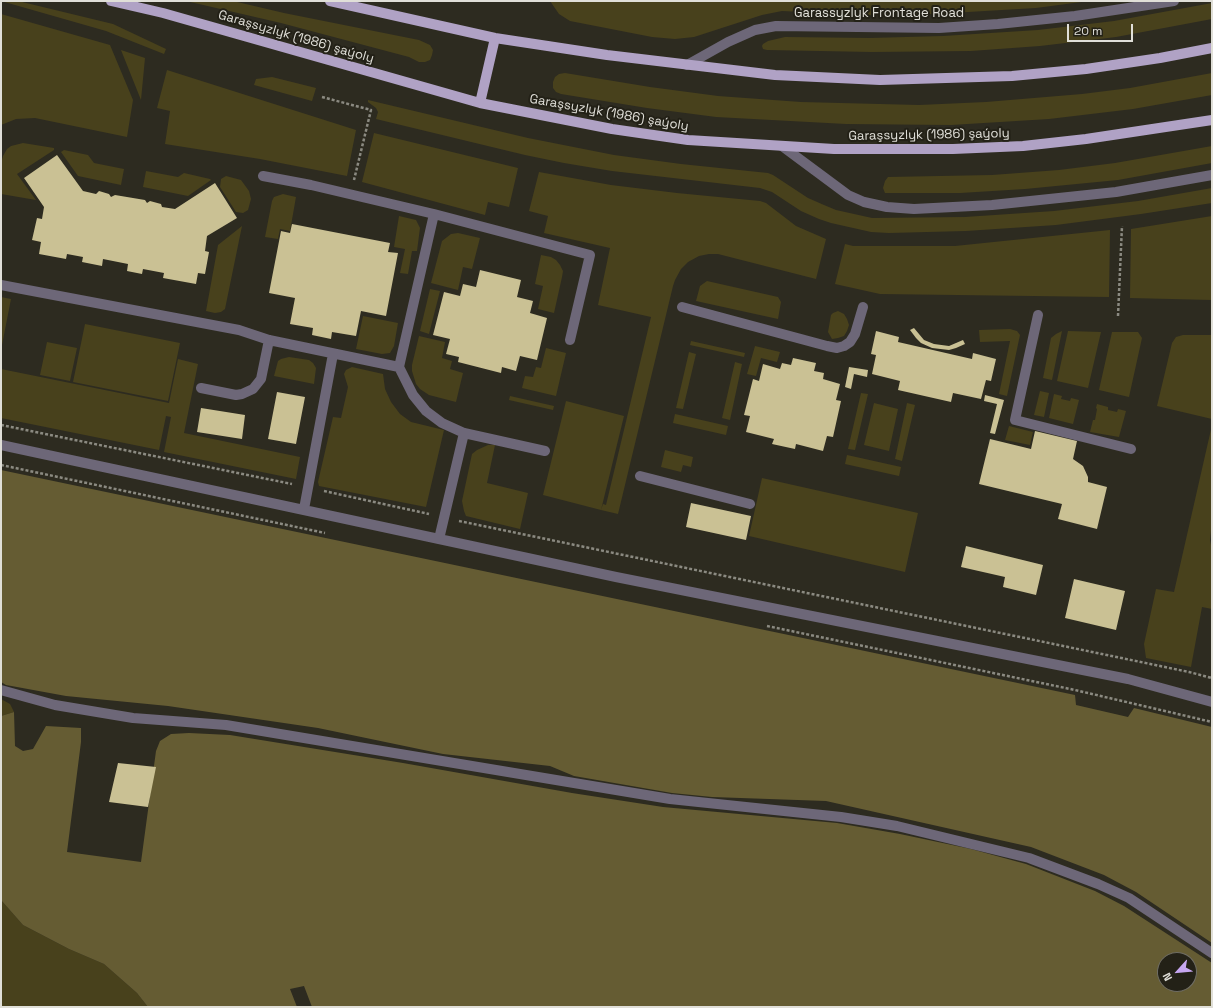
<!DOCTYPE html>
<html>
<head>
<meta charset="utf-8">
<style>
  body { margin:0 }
  #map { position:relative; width:1213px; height:1008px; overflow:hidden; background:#2d2b20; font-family:"Space Grotesk",sans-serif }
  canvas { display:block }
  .frame { position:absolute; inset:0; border:2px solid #e0dfd8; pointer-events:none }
  .north { position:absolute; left:1157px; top:952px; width:40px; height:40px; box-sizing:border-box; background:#232117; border:1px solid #6f6d64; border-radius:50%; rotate:243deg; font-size:11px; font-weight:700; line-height:16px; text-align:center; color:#e0dfd8 }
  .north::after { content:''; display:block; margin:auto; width:14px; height:18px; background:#c6a6f0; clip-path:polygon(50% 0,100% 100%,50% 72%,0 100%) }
  .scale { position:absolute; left:1067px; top:24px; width:66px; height:18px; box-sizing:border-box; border:2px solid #e0dfd8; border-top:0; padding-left:5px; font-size:12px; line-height:14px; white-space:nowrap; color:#e0dfd8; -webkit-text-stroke:3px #232117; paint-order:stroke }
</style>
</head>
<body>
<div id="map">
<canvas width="1213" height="1008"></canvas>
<div class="frame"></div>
<div class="north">N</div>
<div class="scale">20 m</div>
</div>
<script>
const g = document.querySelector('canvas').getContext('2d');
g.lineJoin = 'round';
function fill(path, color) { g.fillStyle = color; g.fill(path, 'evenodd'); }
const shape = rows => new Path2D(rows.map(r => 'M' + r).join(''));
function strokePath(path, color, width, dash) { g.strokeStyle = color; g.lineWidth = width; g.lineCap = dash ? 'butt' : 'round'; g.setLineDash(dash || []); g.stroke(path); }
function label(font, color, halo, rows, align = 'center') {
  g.font = font + ' "Space Grotesk",sans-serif'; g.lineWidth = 4; g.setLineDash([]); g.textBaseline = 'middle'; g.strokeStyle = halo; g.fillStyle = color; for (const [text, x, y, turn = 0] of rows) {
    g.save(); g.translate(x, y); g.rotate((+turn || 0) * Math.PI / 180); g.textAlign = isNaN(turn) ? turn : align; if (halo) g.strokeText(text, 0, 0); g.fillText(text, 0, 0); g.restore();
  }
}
fill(shape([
  [1,1,18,1,113,24,166,49,164,54,106,31],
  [186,1,233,1,284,13,419,40,430,45,433,50,432,55,430,60,425,62,419,62,409,57,281,23],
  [550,1,868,2,1089,1,1036,8,934,14,868,15,782,11,762,15,694,37,675,39,652,37,570,21,559,14],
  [1212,3,1212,19,1116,37,1040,46,971,51,872,52,767,50,763,49,762,46,763,44,768,41,785,37,870,38,943,36,1038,30,1114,21],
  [1,14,110,45,133,100,127,137,35,118,16,119,1,125],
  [121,50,145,58,141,100],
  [167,70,356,130,347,176,260,159,165,144,170,111,157,108],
  [565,73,650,87,718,96,801,102,919,105,986,102,1082,94,1130,88,1212,73,1212,95,1133,109,1049,119,951,125,846,124,716,117,647,108,561,94,556,92,553,88,553,82,555,77,559,74],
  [272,77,316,88,312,101,254,85,256,79],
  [368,100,528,138,614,155,681,164,768,173,773,175,808,198,824,205,836,210,872,218,965,217,1054,211,1138,201,1212,188,1212,203,1141,214,1056,225,966,231,889,233,871,232,831,223,819,219,801,211,772,192,760,188,612,171,564,163,525,155,376,119,378,112,376,108,368,102],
  [374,133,518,168,509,207,488,202,485,215,362,182],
  [23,143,54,148,54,150,17,174,36,200,1,194,1,163,3,156,7,149,11,146],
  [1212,146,1212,163,1118,180,1025,189,960,193,885,193,883,188,885,181,888,177,992,175,1059,170,1115,163],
  [64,150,88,155,94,163,124,169,121,185,78,176,61,152],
  [146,171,178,177,184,173,210,179,211,180,188,196,143,187],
  [539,172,611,185,677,193,760,201,766,203,796,226,826,239,816,279,718,254,709,254,699,256,688,262,681,269,675,280,673,286,618,514,601,510,603,504,606,505,651,317,598,305,610,248,544,233,548,216,529,211],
  [226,176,241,180,249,191,251,199,248,210,243,213,236,212,220,187,221,179],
  [283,194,296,197,290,231,280,229,278,239,265,237,272,201,274,197],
  [399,216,416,220,420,228,417,251,412,251,408,274,400,273,405,249,394,247],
  [1212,216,1212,300,1130,298,1131,229],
  [242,226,225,309,221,312,215,313,206,311,218,245],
  [1110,230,1109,297,880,294,835,284,845,244,853,246,955,246],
  [458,233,480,238,472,269,463,267,458,290,431,283,442,241,451,234],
  [541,255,551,257,556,260,560,265,563,271,562,277,554,313,538,309,543,286,535,284],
  [707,281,778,297,781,302,778,319,696,301,700,286],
  [430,289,440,291,429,334,420,331],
  [1,297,11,299,2,345,1,345],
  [838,311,844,314,847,319,849,325,847,331,844,336,838,338,832,339,828,332,831,315,833,313],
  [363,316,398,323,394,346,390,353,382,354,356,349],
  [85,324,180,343,168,401,73,382],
  [1010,329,1017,331,1020,335,1007,396,999,394,1010,341,980,342,979,330],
  [1062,331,1052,380,1043,378,1051,338,1056,334],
  [1068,331,1101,332,1088,388,1057,381],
  [1112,332,1138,332,1142,338,1129,397,1099,390],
  [1183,335,1212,335,1212,419,1157,406,1172,343,1176,337],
  [419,336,445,342,442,358,452,361,450,369,463,373,456,402,429,395,420,389,416,384,412,371,412,365],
  [691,341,745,353,744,357,690,345],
  [47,342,77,348,70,381,40,375],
  [755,346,780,352,777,362,761,358,756,376,747,374],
  [546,348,566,353,556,396,522,388,525,376,533,377,536,367,541,368],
  [689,352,696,354,683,409,676,408],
  [289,357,309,360,313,363,316,368,314,384,274,376,278,361,281,359],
  [178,359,198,364,184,433,300,457,296,479,164,452,171,417,166,416,159,450,1,418,1,369,169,403],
  [735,362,742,364,730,420,722,418],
  [352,367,383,374,385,389,391,402,400,414,411,422,444,430,426,507,319,486,318,482,333,417,341,418,348,387,344,374,346,370],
  [1040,391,1049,393,1044,417,1034,415],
  [861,393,868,394,855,450,848,449],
  [1054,394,1062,396,1061,399,1070,401,1071,398,1079,400,1073,424,1049,418],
  [510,396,554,406,553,410,509,400],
  [566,401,624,416,601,510,543,495],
  [874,403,898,409,889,451,864,445],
  [907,403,915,405,902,461,895,459],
  [1097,404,1108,407,1108,410,1117,412,1118,409,1126,411,1119,437,1090,432,1093,420,1095,420,1097,409,1096,408],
  [675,414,728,426,726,435,673,423],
  [1212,425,1212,521,1210,540,1212,550,1212,609,1202,607,1191,667,1146,658,1144,644,1156,589,1174,592],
  [1009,426,1033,432,1030,445,1005,440],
  [488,445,495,445,487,483,528,493,520,529,466,516,464,511,462,501,472,454,477,450],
  [665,450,693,457,691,467,683,465,681,472,661,467],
  [847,455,901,467,899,476,845,464],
  [762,478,918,513,905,572,749,536],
  [1,699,10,704,14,712,1,716],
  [1,900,23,925,69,949,104,964,137,993,148,1007,1,1007]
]), '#48411c');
fill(shape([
  [1,470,1075,695,1076,705,1128,717,1134,708,1212,727,1212,943,1136,892,1104,875,1031,847,826,801,712,797,672,793,574,776,550,766,443,754,318,728,168,706,66,696,6,685,1,682],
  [14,712,15,746,23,751,33,749,46,726,81,728,81,742,67,852,141,862,156,751,160,741,171,734,189,733,230,735,403,763,572,793,663,807,837,823,900,834,971,849,1026,864,1095,891,1124,906,1212,963,1212,1007,312,1007,304,986,290,989,297,1007,148,1007,137,993,104,964,69,949,23,925,1,900,1,716],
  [1165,960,1189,960,1189,984,1165,984]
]), '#655c33');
fill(shape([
  [57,155,83,191,96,194,99,191,109,194,111,197,115,195,145,200,147,203,150,201,161,204,162,207,175,209,215,183,237,218,207,236,205,251,209,252,205,274,198,273,196,284,163,278,164,273,143,269,142,274,127,271,128,264,103,259,102,266,82,262,83,257,67,254,66,259,39,254,41,242,32,240,37,218,42,219,44,207,24,178],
  [292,224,390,243,388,252,398,253,386,316,361,311,356,336,332,332,331,339,312,335,313,328,290,324,295,298,269,293,281,231,290,233],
  [480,270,521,280,517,297,533,301,530,313,547,318,537,360,520,356,516,371,502,367,501,373,458,362,459,357,446,354,450,339,433,335,444,292,460,296,463,284,476,287],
  [914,328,924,340,934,344,949,346,963,340,965,344,956,348,949,350,932,348,921,343,916,338,910,330],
  [876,331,899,337,898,342,972,359,973,353,996,359,991,381,986,380,981,399,953,393,951,402,898,390,900,381,872,374,876,355,871,354],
  [793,358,816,363,814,371,824,373,823,379,840,384,836,400,841,401,833,437,827,436,823,451,796,444,795,449,772,444,774,439,746,432,750,416,744,415,753,379,759,381,763,364,780,369,782,363,791,365],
  [849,367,868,370,867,377,854,374,851,389,845,387],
  [277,392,305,397,296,444,268,439],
  [985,395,1004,400,995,434,990,433,997,404,984,401],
  [201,408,245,415,242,439,197,432],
  [1035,431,1077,441,1073,459,1083,466,1088,477,1088,482,1107,487,1097,529,1058,519,1062,504,979,484,990,439,1031,449],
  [691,503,751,516,746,540,686,527],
  [966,546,1043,565,1036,595,1003,587,1005,577,961,567],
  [1074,579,1125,591,1116,630,1065,618],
  [118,763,156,767,148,807,109,802]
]), '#cac194');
strokePath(shape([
  [322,97,371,110,354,180],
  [1118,316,1122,226],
  [1,425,292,484],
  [1,465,325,533],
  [324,491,429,514],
  [459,521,1189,672,1212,678],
  [767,626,1075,690,1212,722]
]), '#8b8a81', 2.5, [3, 2]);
strokePath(shape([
  [687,65,728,42,755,30,776,26,939,28,998,24,1075,16,1174,1],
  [782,146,848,195,864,202,887,207,914,209,992,205,1116,192,1212,175],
  [263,176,311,185,434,214,590,255,570,340],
  [1,285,239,330,269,340,399,367,434,214],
  [682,307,827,346,837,348,844,346,850,342,855,334,863,307],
  [1038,315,1015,420,1131,449],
  [399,367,413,395,426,411,442,423,464,433,545,451],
  [201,388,236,395,242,394,253,389,261,379,269,340],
  [1,445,616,577,1128,679,1212,702],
  [640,476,750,504],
  [304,509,333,354],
  [439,539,464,433],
  [1,690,55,705,133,718,226,725,670,799,841,817,897,826,1029,858,1098,884,1129,898,1212,953]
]), '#6d6778', 10);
strokePath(shape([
  [111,1,163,13,480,103,612,129,688,140,834,149,953,149,1023,146,1086,139,1212,120],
  [330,1,495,38,607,55,775,75,880,80,1012,76,1086,69,1160,58,1212,48],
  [480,103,495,38]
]), '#b0a2c5', 10);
label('13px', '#e0dfd8', '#232117', [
  ["Garassyzlyk Frontage Road",879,13],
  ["Garaşsyzlyk (1986) şaýoly",296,37,16],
  ["Garaşsyzlyk (1986) şaýoly",609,113,10],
  ["Garaşsyzlyk (1986) şaýoly",929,135,-1]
]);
</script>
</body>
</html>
